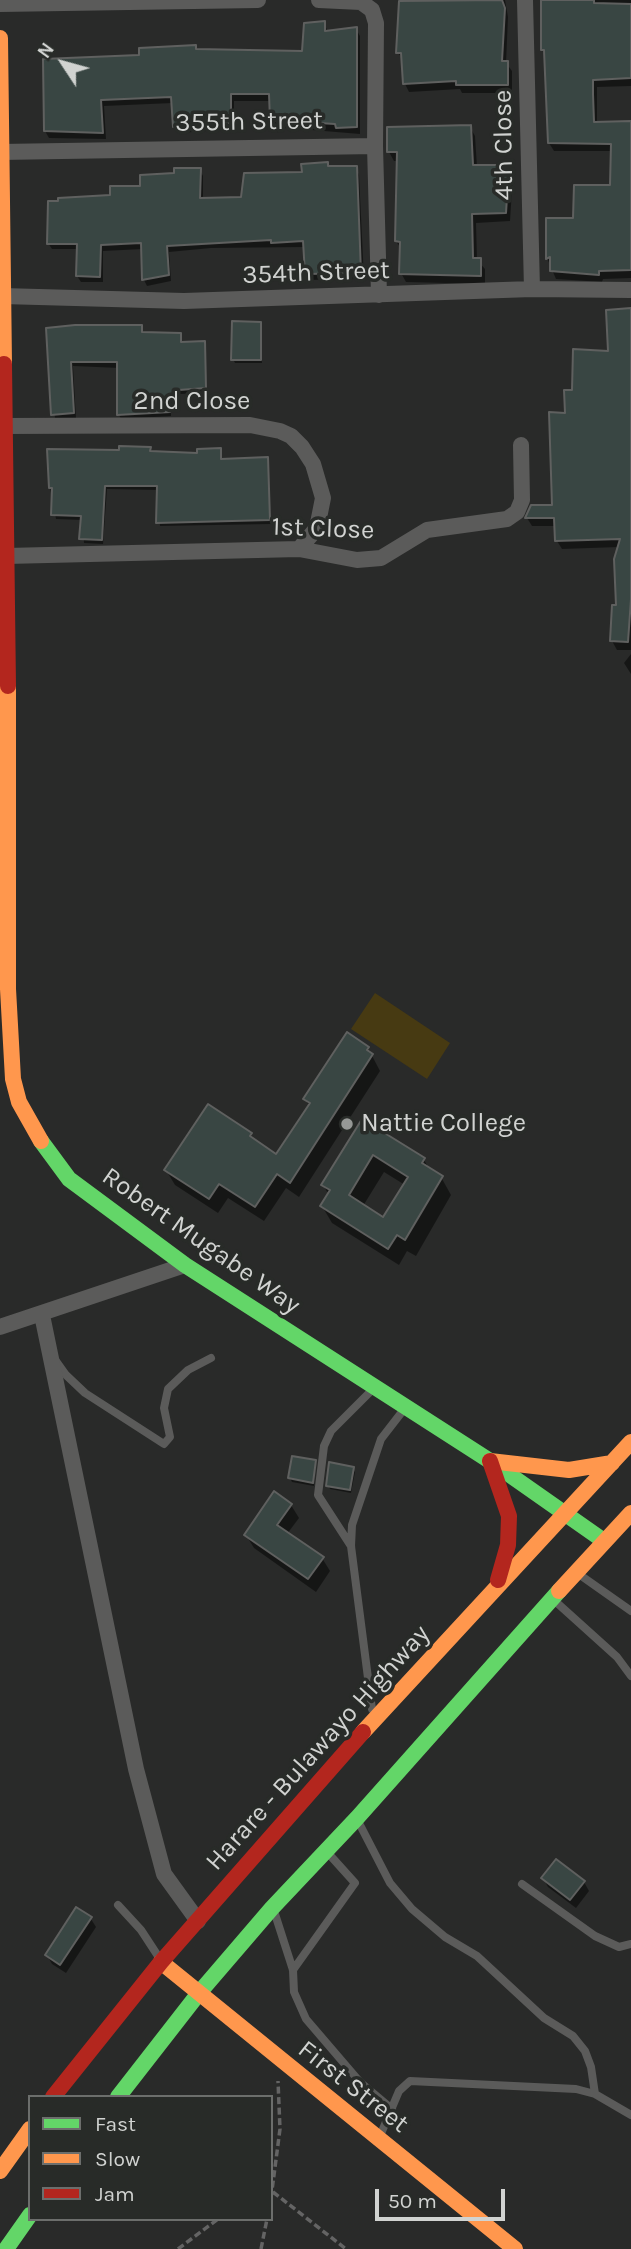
<!DOCTYPE html>
<html>
<head>
<meta charset="utf-8">
<style>
  body { margin:0 }
  #map { position:relative; width:631px; height:2249px; overflow:hidden; background:#292a29; font-family:Karla,sans-serif }
  canvas { display:block }
  .legend { position:absolute; left:28px; top:2095px; width:245px; height:126px; box-sizing:border-box; background:#282b28; border:2px solid #6c6e6c; margin:0; padding:9px 12px; list-style:none; font-size:21px; color:#d1d3d1 }
  .legend li { display:flex; align-items:center; gap:14px; height:35px }
  .legend b { width:35px; border:2px solid #6c6e6c }
  .north { position:absolute; left:28px; top:28px; width:70px; height:70px; -webkit-text-stroke:5px #282b28; paint-order:stroke; rotate:306deg; font-size:19px; font-weight:700; line-height:28px; text-align:center; color:#d1d3d1 }
  .north::after { content:''; display:block; margin:auto; width:24px; height:32px; background:#d1d3d1; clip-path:polygon(50% 0,100% 100%,50% 72%,0 100%) }
  .scale { position:absolute; left:375px; top:2189px; width:130px; height:32px; box-sizing:border-box; border:4px solid #d1d3d1; border-top:0; padding-left:9px; font-size:21px; line-height:24px; white-space:nowrap; color:#d1d3d1; -webkit-text-stroke:5px #282b28; paint-order:stroke }
</style>
</head>
<body>
<div id="map">
<canvas width="631" height="2249"></canvas>
<ul class="legend">
<li><b style="height:9px;background:#63d668"></b>Fast</li>
<li><b style="height:9px;background:#ff974d"></b>Slow</li>
<li><b style="height:9px;background:#b3261e"></b>Jam</li>
</ul>
<div class="north">N</div>
<div class="scale">50 m</div>
</div>
<script>
const g = document.querySelector('canvas').getContext('2d');
g.lineJoin = 'round';
function fill(path, color) { g.fillStyle = color; g.fill(path, 'evenodd'); }
const shape = rows => new Path2D(rows.map(r => 'M' + r).join(''));
function strokePath(path, color, width, dash) { g.strokeStyle = color; g.lineWidth = width; g.lineCap = dash ? 'butt' : 'round'; g.setLineDash(dash || []); g.stroke(path); }
function label(font, color, halo, rows, align = 'center') {
  g.font = font + ' Karla,sans-serif'; g.lineWidth = 7; g.setLineDash([]); g.textBaseline = 'middle'; g.strokeStyle = halo; g.fillStyle = color; for (const [text, x, y, turn = 0] of rows) {
    g.save(); g.translate(x, y); g.rotate((+turn || 0) * Math.PI / 180); g.textAlign = isNaN(turn) ? turn : align; if (halo) g.strokeText(text, 0, 0); g.fillText(text, 0, 0); g.restore();
  }
}
fill(shape([
  [375,993,450,1043,427,1079,351,1029]
]), '#473a12');
fill(shape([
  [423,0,505,0,508,17,506,63,512,71,512,93,462,93,460,89,409,92,405,84,404,60,397,52,429,4],
  [542,0,631,0,631,86,597,87,597,123,631,122,631,278,603,279,602,282,556,279,547,258,575,220,612,187,613,151,554,151,549,143,546,57,542,50],
  [324,23,328,32,356,29,360,36,360,134,276,127,272,120,271,101,234,101,234,129,179,133,175,127,173,103,104,106,106,139,49,138,45,131,141,57,197,51,304,53],
  [470,127,475,136,477,167,508,167,513,175,510,221,476,223,477,260,485,269,485,284,406,282,401,273,401,249,396,241,398,161,394,161,389,152,389,129],
  [327,164,329,168,356,168,359,175,364,278,311,280,307,274,306,247,211,248,169,252,171,281,147,286,144,280,143,249,103,251,103,282,81,282,77,276,78,249,52,249,48,243,112,196,200,170,203,176,203,200,243,199],
  [631,310,631,650,617,650,612,641,618,606,619,547,562,549,557,541,556,526,532,526,527,518,554,507,567,415,573,392,610,352],
  [260,323,262,363,235,363,233,359],
  [141,326,144,334,180,335,183,343,204,343,207,393,180,394,180,405,171,405,171,416,121,419,119,415,120,368,73,366,76,418,55,419,48,329],
  [150,448,152,453,198,454,220,450,223,461,267,458,271,524,160,526,158,490,107,489,103,544,84,543,82,520,56,519,50,488,120,452],
  [631,654,631,674,624,663],
  [368,1048,380,1071,299,1197,286,1188,264,1221,228,1198,218,1213,175,1185,166,1170,251,1134,255,1142,277,1156,310,1107,305,1099],
  [362,1121,424,1160,430,1170,441,1177,451,1195,416,1256,407,1251,399,1265,332,1223,322,1206,329,1195,323,1185],
  [384,1172,405,1185,384,1219,363,1206],
  [315,1461,314,1486,292,1482,290,1478],
  [353,1469,355,1472,351,1493,330,1489,328,1485],
  [291,1505,299,1518,287,1534,322,1558,330,1571,316,1592,254,1548,246,1535],
  [543,1878,584,1882,589,1891,576,1908,548,1887],
  [91,1919,96,1927,66,1973,52,1964,47,1955]
]), '#0007');
const building = shape([
  [502,0,505,8,502,61,508,61,508,85,456,85,456,81,403,84,401,53,396,53,399,1,502,0],
  [541,0,594,0,594,3,631,4,631,78,593,80,593,94,594,122,631,121,631,270,599,271,599,275,550,271,550,257,546,259,546,218,573,218,574,185,610,185,611,144,548,143,544,50,541,50,541,0],
  [325,21,325,31,357,27,357,127,336,128,335,124,270,120,269,94,231,94,231,123,173,127,171,97,101,100,103,133,44,131,43,59,139,55,139,48,196,45,196,49,302,51,304,23,325,21],
  [471,125,473,165,509,165,506,213,472,214,473,258,481,258,481,276,399,274,400,242,395,241,397,152,387,152,387,127,471,125],
  [328,162,328,166,357,166,361,273,305,274,303,241,271,243,271,240,167,246,169,275,142,280,141,243,101,245,100,277,76,276,77,244,47,244,48,201,58,201,58,198,110,195,110,186,140,186,140,175,174,173,174,168,201,168,200,198,241,197,244,173,302,172,301,164,328,162],
  [631,308,631,599,628,642,610,641,612,605,616,605,614,559,620,539,555,541,554,518,525,518,531,505,552,505,549,412,565,413,564,390,572,390,573,349,608,351,606,310,631,308],
  [232,321,261,322,261,360,231,360,232,321],
  [75,325,142,325,142,332,181,333,181,342,205,341,206,388,179,390,179,400,170,401,170,412,117,415,117,362,71,362,74,413,51,415,46,328,75,325],
  [119,446,151,447,150,451,197,453,197,449,221,448,221,459,268,457,270,520,156,523,157,486,105,486,102,540,79,539,81,516,51,515,52,488,49,488,47,449,119,450,119,446],
  [347,1032,369,1047,367,1050,373,1054,290,1183,277,1174,255,1207,219,1184,209,1199,164,1170,208,1104,252,1133,250,1136,276,1154,310,1103,303,1099,347,1032],
  [362,1119,425,1158,422,1163,443,1176,405,1240,397,1235,388,1249,320,1206,330,1190,321,1185,362,1119],
  [373,1155,408,1177,383,1217,349,1195,373,1155],
  [292,1456,316,1460,313,1483,288,1478,292,1456],
  [329,1462,354,1467,350,1490,326,1486,329,1462],
  [274,1491,292,1504,277,1525,324,1557,308,1579,244,1535,274,1491],
  [556,1859,585,1881,570,1900,541,1878,556,1859],
  [76,1907,92,1917,60,1965,45,1955,76,1907]
]);
fill(building, '#394643');
strokePath(building, '#5f605f', 2);
strokePath(shape([
  [273,2192,346,2249],
  [271,2198,280,2129,278,2081],
  [178,2249,218,2219],
  [261,2249,267,2219]
]), '#646464', 3.5, [7, 3.5]);
strokePath(shape([
  [56,1361,66,1375,85,1393,164,1444,170,1437,164,1408,168,1389,188,1370,211,1358],
  [351,1546,318,1495,324,1446,331,1431,373,1389],
  [580,1575,631,1611],
  [556,1602,617,1657,631,1676],
  [372,1709,351,1546,352,1525,381,1439,405,1408],
  [359,1823,390,1883,412,1909,445,1937,477,1956,544,2018,573,2036,585,2051,591,2067,595,2094],
  [522,1884,595,1936,619,1947,631,1944],
  [118,1905,141,1930,158,1956],
  [275,1914,293,1970,294,1992,306,2019,360,2082,392,2109],
  [293,1970,355,1883,328,1853],
  [380,2136,399,2091,410,2081,576,2089,595,2094,631,2115]
]), '#5b5b5a', 8);
strokePath(shape([
  [525,0,532,289],
  [0,4,258,0],
  [375,146,379,295],
  [0,152,375,146,376,23,372,10,361,2,319,0],
  [2,296,184,301,532,289,631,290],
  [4,426,250,425,280,431,291,436,302,447,313,464,323,498,317,528,299,549],
  [6,556,299,549,357,560,381,558,427,530,507,519,517,512,522,500,521,445],
  [42,1315,136,1769,164,1874,198,1921],
  [0,1327,185,1265]
]), '#5b5b5a', 16);
strokePath(shape([
  [41,1141,69,1179,185,1265,490,1461,604,1541],
  [118,2097,199,1993,272,1908,357,1818,559,1591],
  [6,2249,30,2215]
]), '#63d668', 16);
strokePath(shape([
  [0,38,4,364],
  [8,686,8,989,13,1079,19,1102,41,1141],
  [490,1461,569,1470,612,1463],
  [559,1591,631,1513],
  [363,1732,631,1442],
  [161,1962,515,2249],
  [0,2171,30,2129]
]), '#ff974d', 16);
strokePath(shape([
  [4,364,8,686],
  [490,1461,509,1516,508,1545,498,1580],
  [53,2097,161,1962,363,1732]
]), '#b3261e', 16);
for (const [x, y, r, color] of [
  [347,1124,7,"#969896"]
]) { const dot = new Path2D(); dot.arc(x, y, r, 0, 2 * Math.PI); g.fillStyle = color; g.fill(dot); strokePath(dot, '#282b28', 2.5); }
label('26px', '#d1d3d1', '#282b28', [
  ["355th Street",249,122,-1],
  ["4th Close",504,145,-91],
  ["354th Street",316,273,-2],
  ["2nd Close",192,402],
  ["1st Close",323,529,2],
  ["Robert Mugabe Way",201,1241,35],
  ["Harare - Bulawayo Highway",318,1748,-48],
  ["First Street",353,2087,38]
]);
label('26px', '#d1d3d1', '#282b28', [
  ["Nattie College",361,1124]
], 'left');
</script>
</body>
</html>
